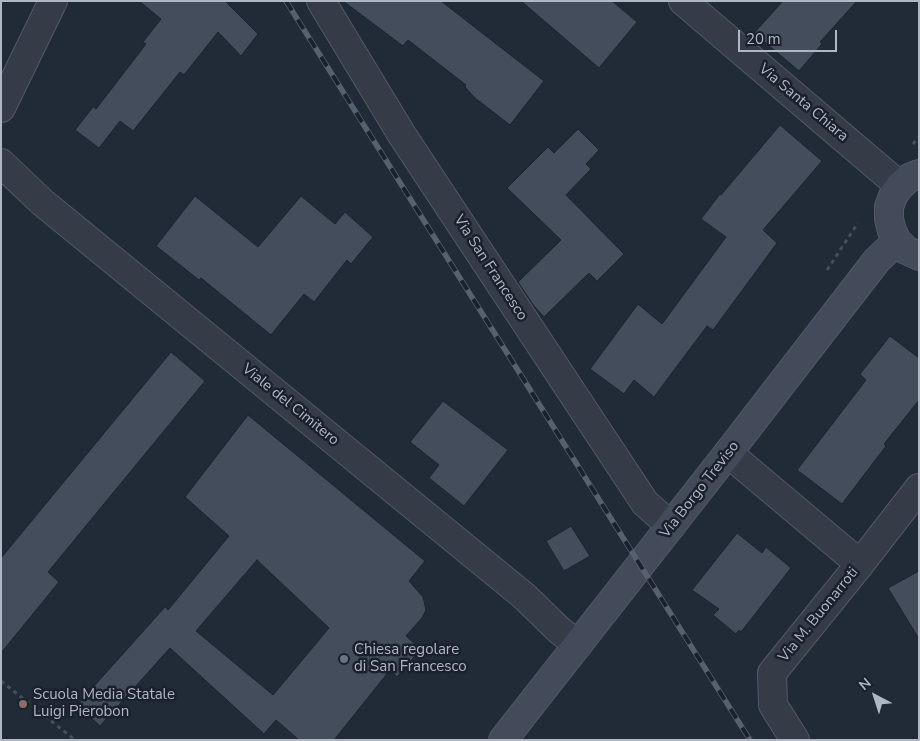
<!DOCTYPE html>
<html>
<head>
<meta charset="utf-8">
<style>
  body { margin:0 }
  #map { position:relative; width:920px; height:741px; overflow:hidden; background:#212a37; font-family:"Nunito Sans",sans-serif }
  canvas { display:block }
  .frame { position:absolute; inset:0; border:2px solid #afb7c4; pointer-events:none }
  .north { position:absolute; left:850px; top:671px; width:50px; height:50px; -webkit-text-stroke:4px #1a212c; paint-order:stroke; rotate:320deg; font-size:14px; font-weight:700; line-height:20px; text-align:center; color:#afb7c4 }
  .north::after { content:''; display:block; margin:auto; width:18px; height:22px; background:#afb7c4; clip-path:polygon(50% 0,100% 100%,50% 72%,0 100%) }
  .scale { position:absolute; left:738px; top:30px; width:99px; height:22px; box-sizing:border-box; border:2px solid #afb7c4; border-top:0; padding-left:6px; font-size:15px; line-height:18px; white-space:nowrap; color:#afb7c4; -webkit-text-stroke:4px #1a212c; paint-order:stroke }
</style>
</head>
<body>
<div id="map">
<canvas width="920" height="741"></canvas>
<div class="frame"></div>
<div class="north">N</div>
<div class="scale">20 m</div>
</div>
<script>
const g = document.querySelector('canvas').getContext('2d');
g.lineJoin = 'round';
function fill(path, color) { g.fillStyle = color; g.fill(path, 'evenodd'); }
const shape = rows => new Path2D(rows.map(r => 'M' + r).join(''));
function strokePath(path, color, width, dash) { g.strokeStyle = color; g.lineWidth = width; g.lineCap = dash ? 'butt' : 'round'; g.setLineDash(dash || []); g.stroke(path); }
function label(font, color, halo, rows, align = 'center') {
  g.font = font + ' "Nunito Sans",sans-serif'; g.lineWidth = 5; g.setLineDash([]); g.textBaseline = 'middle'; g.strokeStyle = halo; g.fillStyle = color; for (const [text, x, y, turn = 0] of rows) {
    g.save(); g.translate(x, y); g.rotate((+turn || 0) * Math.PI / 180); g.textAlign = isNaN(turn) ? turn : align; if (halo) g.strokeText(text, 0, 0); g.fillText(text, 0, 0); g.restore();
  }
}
const building = shape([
  [139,1,225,1,258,34,241,56,218,32,184,75,180,72,133,131,120,121,99,148,75,130,93,107,96,109,146,44,143,42,161,19,139,1],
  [343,1,441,1,544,81,510,125,475,98,465,87,466,85,408,40,403,46,343,1],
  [521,1,612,1,637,22,599,68,521,1],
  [783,1,857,1,820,42,822,44,799,71,754,33,783,1],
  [780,125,822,161,763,230,777,243,713,330,707,326,654,397,634,380,624,394,590,369,638,304,662,324,726,237,701,219,720,194,721,195,780,125],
  [578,129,599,150,586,164,591,169,566,195,624,254,597,281,589,273,544,317,534,306,518,282,561,240,507,188,548,147,554,153,578,129],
  [195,196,258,247,301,196,335,224,345,212,373,237,351,264,347,260,314,302,304,294,271,335,201,278,199,280,156,246,195,196],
  [890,336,919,358,919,400,884,444,886,446,842,504,797,470,866,380,860,374,890,336],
  [171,352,205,381,48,572,59,582,1,653,1,558,171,352],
  [443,401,508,450,464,506,429,478,439,465,410,442,443,401],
  [248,415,425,561,409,581,423,597,426,610,422,618,406,636,421,649,397,677,390,670,334,740,299,740,276,720,264,734,170,648,100,726,77,705,165,607,168,610,229,536,185,497,248,415],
  [257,560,329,628,273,695,196,631,257,560],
  [571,526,590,556,564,571,546,541,571,526],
  [737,533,762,553,766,547,791,568,741,632,739,630,736,634,713,615,719,609,692,590,737,533],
  [919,571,919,639,888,588,919,571]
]);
fill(building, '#434d5c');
strokePath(building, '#1c232e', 1);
const street = shape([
  [321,1,402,135,645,503,671,526],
  [683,1,900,186],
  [1,108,53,1],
  [1,163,42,202,524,596,559,630,578,645],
  [728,453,860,564,772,673,773,705,795,740],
  [860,564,919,488]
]);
const secondary = shape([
  [919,174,909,178,900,186,893,196,889,207,889,219,892,231,897,241,906,250,919,256],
  [503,740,728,453,877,260,897,241]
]);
strokePath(street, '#525a65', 30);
strokePath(secondary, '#525a65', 30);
strokePath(shape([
  [913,144,919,137],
  [827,270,858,223],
  [1,681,75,740]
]), '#415256', 3, [4, 4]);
strokePath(street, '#353c48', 28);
strokePath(secondary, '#434b5b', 28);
const rail = shape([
  [286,1,750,740]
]);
strokePath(rail, '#57606f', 5.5);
strokePath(rail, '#1a212c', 4, [11]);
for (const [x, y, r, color] of [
  [344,659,5,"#6b7280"],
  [23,704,5,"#8d6e63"]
]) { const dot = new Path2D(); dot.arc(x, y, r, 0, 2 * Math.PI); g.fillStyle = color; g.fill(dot); strokePath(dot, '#1a212c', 2); }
label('15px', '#afb7c4', '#1a212c', [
  ["Via Santa Chiara",803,103,40],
  ["Via San Francesco",490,268,57],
  ["Viale del Cimitero",290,405,39],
  ["Via Borgo Treviso",700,490,-52],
  ["Via M. Buonarroti",819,615,-51]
]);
label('15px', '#afb7c4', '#1a212c', [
  ["Chiesa regolare",354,650],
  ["di San Francesco",354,667],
  ["Scuola Media Statale",33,695],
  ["Luigi Pierobon",33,712]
], 'left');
</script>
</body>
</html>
